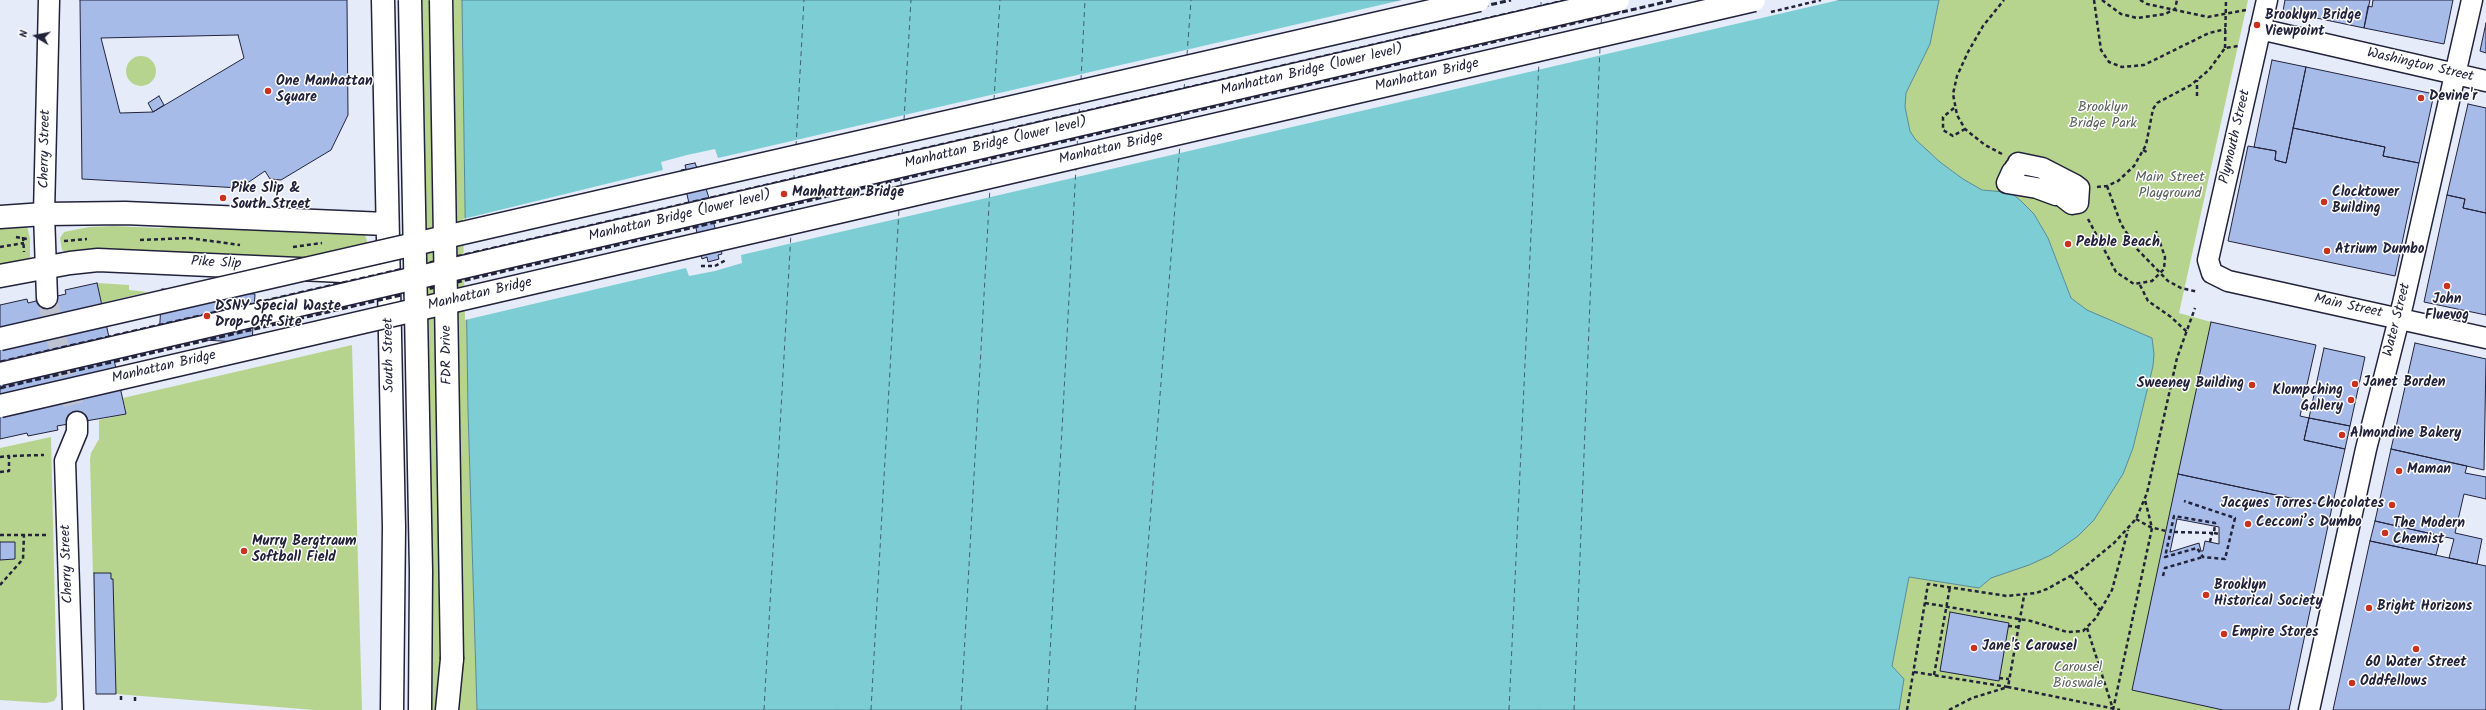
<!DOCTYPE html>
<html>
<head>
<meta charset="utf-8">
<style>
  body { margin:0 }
  #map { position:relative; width:2486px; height:710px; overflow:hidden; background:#e5ebf8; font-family:Kalam,sans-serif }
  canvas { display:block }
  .north { position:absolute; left:16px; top:16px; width:40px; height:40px; -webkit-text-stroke:3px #fff; paint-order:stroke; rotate:280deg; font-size:11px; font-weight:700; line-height:16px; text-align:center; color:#22223b }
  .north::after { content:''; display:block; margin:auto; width:14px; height:18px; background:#22223b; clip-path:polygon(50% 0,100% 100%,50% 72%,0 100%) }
</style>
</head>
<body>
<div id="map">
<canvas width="2486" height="710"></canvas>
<div class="north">N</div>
</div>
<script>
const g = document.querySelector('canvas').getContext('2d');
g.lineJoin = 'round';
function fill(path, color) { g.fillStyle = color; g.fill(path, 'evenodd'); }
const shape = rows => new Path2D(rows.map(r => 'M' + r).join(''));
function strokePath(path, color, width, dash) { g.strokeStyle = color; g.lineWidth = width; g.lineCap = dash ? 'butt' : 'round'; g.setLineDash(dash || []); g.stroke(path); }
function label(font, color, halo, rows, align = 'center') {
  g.font = font + ' Kalam,sans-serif'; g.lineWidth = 3; g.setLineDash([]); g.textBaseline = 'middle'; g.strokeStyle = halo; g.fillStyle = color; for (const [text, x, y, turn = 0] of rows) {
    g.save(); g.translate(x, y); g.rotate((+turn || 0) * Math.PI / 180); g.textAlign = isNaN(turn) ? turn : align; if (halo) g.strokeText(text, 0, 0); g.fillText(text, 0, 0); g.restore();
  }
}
fill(shape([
  [405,0,462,0,468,410,477,710,415,710],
  [1939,0,2248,0,2179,313,2211,322,2132,690,2223,710,1899,710,1904,679,1892,666,1909,577,1979,588,1991,578,2008,571,2094,520,2123,474,2133,448,2153,366,2152,338,2087,310,2071,298,2048,238,2034,214,2022,202,2014,195,1982,190,1963,179,1940,162,1915,139,1910,131,1905,107,1906,93,1930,44],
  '126 71a15 15 0 1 1 30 0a15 15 0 1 1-30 0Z',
  [27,226,30,239,30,259,0,266,0,227],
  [113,226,159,228,187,226,362,234,365,235,367,241,366,247,350,260,68,253,62,250,60,238,64,232,89,227],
  [97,283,129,285,129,290,148,292,101,303],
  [352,345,362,710,315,710,116,694,96,694,90,459,91,453,99,439,99,420,126,414,123,398],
  [51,437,57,696,54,701,46,703,0,700,0,448]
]), '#b6d48d');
const water = shape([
  [462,0,1939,0,1930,44,1906,93,1905,107,1910,131,1915,139,1940,162,1963,179,1982,190,2005,192,2014,195,2022,202,2034,214,2048,238,2071,298,2087,310,2152,338,2154,354,2153,366,2133,448,2123,474,2094,520,2078,536,2051,555,2029,565,1991,578,1979,588,1909,577,1892,666,1904,679,1899,710,477,710,468,410,462,0]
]);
fill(water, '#7dced4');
strokePath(water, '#598997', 1);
fill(shape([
  [1402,0,1839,0,741,255,742,263,715,271,689,276,686,268,465,320,463,219,663,170,661,162,687,155,715,149,718,158]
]), '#e5ebf8');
strokePath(shape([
  [1541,7,1541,0],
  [1601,24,1602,15],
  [1539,39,1540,29],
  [1187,55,1191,0],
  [1081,80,1085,0],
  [1184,89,1185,79],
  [994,100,1000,0],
  [1079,114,1080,101],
  [904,120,911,0],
  [1181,121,1182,112],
  [993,134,993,121],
  [796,146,804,0],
  [1077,146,1078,135],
  [902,154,903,144],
  [991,166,991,155],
  [794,180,794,167],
  [901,186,901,177],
  [792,212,792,201],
  [764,710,791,233],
  [871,710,899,209],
  [961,710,990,187],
  [1047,710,1076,167],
  [1135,710,1180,144],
  [1509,710,1539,61],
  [1574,710,1600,47]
]), '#425e71', 1, [5, 4]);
const building = shape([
  [80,0,347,0,348,115,331,150,281,180,270,179,265,171,240,188,82,179,80,0],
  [238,35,244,58,153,112,120,113,101,38,238,35],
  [2285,0,2370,0,2364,28,2283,11,2285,0],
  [2373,0,2453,0,2444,44,2364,28,2368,6,2372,7,2373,0],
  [2486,23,2486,53,2480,51,2486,23],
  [2272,60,2306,67,2286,163,2275,160,2276,151,2254,147,2272,60],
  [2306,67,2434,94,2419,163,2383,156,2385,147,2293,128,2306,67],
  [159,96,164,105,153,112,148,103,159,96],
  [2468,104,2486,108,2486,213,2463,208,2465,199,2447,195,2468,104],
  [2293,128,2385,147,2383,156,2419,163,2395,276,2228,241,2248,146,2276,151,2275,160,2286,163,2293,128],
  [695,163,697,168,702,166,704,176,702,176,709,198,707,198,722,254,718,255,719,259,708,262,707,257,702,259,691,202,689,203,681,170,686,169,685,165,695,163],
  [2447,195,2465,199,2463,208,2486,213,2486,315,2424,302,2447,195],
  [97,283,126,414,57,426,58,430,28,436,27,433,0,439,0,305,27,299,28,303,36,301,66,294,65,290,97,283],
  [162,289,255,294,252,343,159,337,162,289],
  [2211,322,2316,345,2300,416,2309,418,2304,440,2345,449,2332,507,2178,474,2211,322],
  [2415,343,2486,359,2484,470,2391,449,2415,343],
  [2324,348,2365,357,2350,426,2309,418,2324,348],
  [2309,418,2350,426,2345,449,2304,440,2309,418],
  [2391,449,2467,466,2465,473,2486,477,2486,499,2464,494,2455,533,2482,539,2477,564,2449,558,2454,539,2375,521,2391,449],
  [2178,474,2332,507,2289,710,2223,710,2132,690,2178,474],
  [2177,519,2219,527,2219,544,2205,541,2203,551,2201,551,2199,543,2170,552,2177,519],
  [2375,521,2441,536,2436,555,2370,541,2375,521],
  [2370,541,2486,566,2486,710,2333,710,2370,541],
  [0,542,15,542,15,559,0,560,0,542],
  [94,573,111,573,111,579,113,579,116,694,96,694,94,573],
  [1950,612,2009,623,1999,681,1940,671,1950,612]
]);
fill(building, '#a7bbe9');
strokePath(building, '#22223b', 1);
strokePath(shape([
  [47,298,77,422]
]), '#bec3d2', 20, [20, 10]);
const minor = shape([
  [2267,0,2210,251,2208,260,2212,273,2228,281,2486,338],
  [2260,29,2486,81],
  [2018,163,2042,168,2075,185,2079,188,2078,203,2072,204,2059,194,2056,195,2037,188,2007,183,2012,172,2015,172,2015,168,2017,168,2018,163],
  [47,298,44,214,49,0],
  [73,710,65,461,77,432,77,422],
  [2309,710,2366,449,2403,303,2472,0]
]);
const major = shape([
  [383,0,394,527,392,710],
  [0,217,44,214,125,213,386,224],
  [0,276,70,263,98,260,388,273]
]);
const highway = shape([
  [447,710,452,659]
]);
strokePath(minor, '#22223b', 23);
strokePath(major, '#22223b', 25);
strokePath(highway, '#22223b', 25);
strokePath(shape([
  [2094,0,2101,50,2109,62,2122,67,2144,65,2209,33,2226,29],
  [2102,0,2121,14,2137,18,2165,14,2175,9,2177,0],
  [2140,0,2147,4,2208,17,2246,10],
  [2225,48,2226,0],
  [2197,96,2197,80],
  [1954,108,1943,117,1943,130,1953,136,1965,129],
  [2143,150,2149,153],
  [2002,154,1985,145,1965,129,1957,115,1953,94,1957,76,1968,52,1983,26,2004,0],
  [2107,186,2121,224,2137,249,2168,281,2181,288,2198,292],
  [2097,187,2107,186,2118,181,2134,166,2146,145,2153,109,2157,103,2191,85,2209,70,2225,48,2238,46],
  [2088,219,2116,272,2134,284,2152,281,2164,269,2165,257,2156,231],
  [16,237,27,239],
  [23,237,24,252],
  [140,240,189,238,240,245],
  [64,241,87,239],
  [0,247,24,243],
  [293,247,322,243],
  [2140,285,2148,301,2171,317,2187,332],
  [0,457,9,456],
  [0,472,9,471,9,456,44,455],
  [2136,519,2150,527,2166,531],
  [2174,532,2214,533,2215,523,2174,516,2165,557,2197,548,2203,557,2225,559,2235,518,2184,501],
  [2214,533,2219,534],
  [0,535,46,535],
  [2210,542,2212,533],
  [2071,576,2101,611],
  [2163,576,2165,568,2203,557],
  [0,585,23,559,24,535],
  [1925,603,2031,621,2067,632,2083,631,2096,618,2112,590,2128,530],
  [2008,626,2019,627],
  [2087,628,2112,706],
  [1914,672,2008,687,2024,596],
  [1934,675,1950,587],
  [1999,678,2009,679],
  [121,700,121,694],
  [135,701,135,696],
  [1907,710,1928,584,2007,596,2036,593,2047,589,2081,570,2114,543,2136,519,2147,493,2177,358,2195,308],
  [1949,710,1972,698,2008,687,2120,710],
  [2113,710,2152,528,2145,500]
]), '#22223b', 2.5, [4, 3]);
strokePath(minor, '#fff', 20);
strokePath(major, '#fff', 22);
strokePath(highway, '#fff', 22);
strokePath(shape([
  [0,347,1511,0],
  [0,362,1568,0],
  [0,388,1674,0],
  [0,399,1720,0]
]), '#22223b', 3, [6, 3]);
const majorBridge = shape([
  [0,339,1479,0],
  [0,374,1618,0],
  [0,406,1754,0]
]);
const highwayBridge = shape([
  [410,0,421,571,420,710],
  [441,0,452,659]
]);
strokePath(majorBridge, '#22223b', 25, []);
strokePath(highwayBridge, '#22223b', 25, []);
strokePath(shape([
  [1771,12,1821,0],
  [701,266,715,266,726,260]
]), '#22223b', 2.5, [4, 3]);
strokePath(majorBridge, '#fff', 22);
strokePath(highwayBridge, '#fff', 22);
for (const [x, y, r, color] of [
  [2257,25,4,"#c8321e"],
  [268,91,4,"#c8321e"],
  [2421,98,4,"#c8321e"],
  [784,194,4,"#c8321e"],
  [223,198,4,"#c8321e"],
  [2324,202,4,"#c8321e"],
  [2068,244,4,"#c8321e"],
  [2327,251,4,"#c8321e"],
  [2447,286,4,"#c8321e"],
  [207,316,4,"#c8321e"],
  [2355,384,4,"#c8321e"],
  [2252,385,4,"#c8321e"],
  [2351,400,4,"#c8321e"],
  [2342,435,4,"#c8321e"],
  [2399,471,4,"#c8321e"],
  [2392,505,4,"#c8321e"],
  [2248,524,4,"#c8321e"],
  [2385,533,4,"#c8321e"],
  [244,551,4,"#c8321e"],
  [2206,595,4,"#c8321e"],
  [2369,608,4,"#c8321e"],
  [2224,634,4,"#c8321e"],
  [1974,648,4,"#c8321e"],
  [2416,649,4,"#c8321e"],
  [2352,683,4,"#c8321e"]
]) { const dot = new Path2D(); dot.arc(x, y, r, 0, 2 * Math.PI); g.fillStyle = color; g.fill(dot); strokePath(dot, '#fff', 1.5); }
label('bold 14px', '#22223b', '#fff', [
  ["Brooklyn Bridge",2265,17],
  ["Viewpoint",2265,33],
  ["One Manhattan",276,83],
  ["Square",276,99],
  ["Devine'r",2429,98],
  ["Pike Slip &",231,190],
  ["South Street",231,206],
  ["Manhattan Bridge",792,194],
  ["Clocktower",2332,194],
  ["Building",2332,210],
  ["Pebble Beach",2076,244],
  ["Atrium Dumbo",2335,251],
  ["John",2447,301,"center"],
  ["Fluevog",2447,317,"center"],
  ["DSNY Special Waste",215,308],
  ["Drop-Off Site",215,324],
  ["Janet Borden",2363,384],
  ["Sweeney Building",2244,385,"right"],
  ["Klompching",2343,392,"right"],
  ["Gallery",2343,408,"right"],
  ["Almondine Bakery",2350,435],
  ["Maman",2407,471],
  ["Jacques Torres Chocolates",2384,505,"right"],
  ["Cecconi’s Dumbo",2256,524],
  ["The Modern",2393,525],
  ["Chemist",2393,541],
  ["Murry Bergtraum",252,543],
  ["Softball Field",252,559],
  ["Brooklyn",2214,587],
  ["Historical Society",2214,603],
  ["Bright Horizons",2377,608],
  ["Empire Stores",2232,634],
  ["Jane's Carousel",1982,648],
  ["60 Water Street",2416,664,"center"],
  ["Oddfellows",2360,683]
], 'left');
label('14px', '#22223b', '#fff', [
  ["Washington Street",2420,66,13],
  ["Manhattan Bridge (lower level)",1312,71,-13],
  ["Manhattan Bridge",1427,76,-13],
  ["Plymouth Street",2236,137,-77],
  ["Manhattan Bridge (lower level)",996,144,-13],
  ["Cherry Street",46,149,-89],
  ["Manhattan Bridge",1111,149,-13],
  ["Manhattan Bridge (lower level)",680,217,-13],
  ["Pike Slip",216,264,3],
  ["Manhattan Bridge",480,295,-13],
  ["Main Street",2348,307,12],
  ["Water Street",2398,320,-76],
  ["South Street",390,355,-91],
  ["FDR Drive",448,355,-91],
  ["Manhattan Bridge",164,368,-13],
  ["Cherry Street",68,564,-92]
]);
label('14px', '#566058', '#fff', [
  ["Brooklyn",2103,109],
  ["Bridge Park",2103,125],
  ["Main Street",2170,179],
  ["Playground",2170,195],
  ["Carousel",2078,669],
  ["Bioswale",2078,685]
]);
</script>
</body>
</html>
